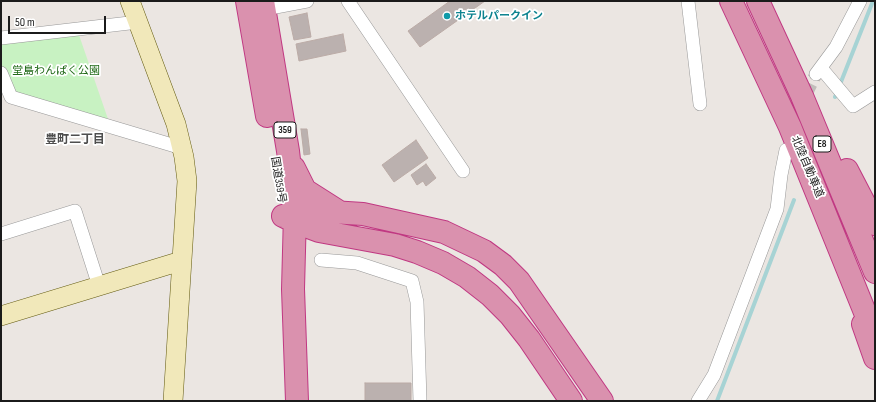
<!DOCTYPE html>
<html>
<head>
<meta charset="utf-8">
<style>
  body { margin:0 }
  #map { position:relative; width:876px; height:402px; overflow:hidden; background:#ebe6e2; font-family:"Sofia Sans Condensed",sans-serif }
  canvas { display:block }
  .frame { position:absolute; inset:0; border:2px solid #1b1b1b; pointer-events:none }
  .scale { position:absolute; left:8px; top:16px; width:98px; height:18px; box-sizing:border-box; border:2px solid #1b1b1b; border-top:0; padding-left:5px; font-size:12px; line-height:14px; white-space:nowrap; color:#1b1b1b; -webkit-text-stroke:3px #fff; paint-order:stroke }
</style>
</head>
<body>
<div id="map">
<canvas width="876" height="402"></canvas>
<div class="frame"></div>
<div class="scale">50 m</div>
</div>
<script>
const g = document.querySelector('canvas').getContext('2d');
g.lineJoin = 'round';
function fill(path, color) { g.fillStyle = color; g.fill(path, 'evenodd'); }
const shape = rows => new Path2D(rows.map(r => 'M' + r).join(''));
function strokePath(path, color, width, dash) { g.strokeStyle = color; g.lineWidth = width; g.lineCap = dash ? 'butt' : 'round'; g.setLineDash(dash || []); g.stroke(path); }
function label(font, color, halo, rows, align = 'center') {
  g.font = font + ' "Sofia Sans Condensed","Noto Sans JP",sans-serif'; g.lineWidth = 3.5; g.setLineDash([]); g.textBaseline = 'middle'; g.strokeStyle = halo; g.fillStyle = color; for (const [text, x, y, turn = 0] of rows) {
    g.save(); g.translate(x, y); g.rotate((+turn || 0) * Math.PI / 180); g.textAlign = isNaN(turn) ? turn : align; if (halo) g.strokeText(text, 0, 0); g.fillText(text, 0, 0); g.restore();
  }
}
fill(shape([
  [79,35,108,119,13,95,1,64,1,43]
]), '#c8f2c2');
strokePath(shape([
  [835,97,873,1],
  [717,401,794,200]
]), '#a7d3d4', 4);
const building = shape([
  [450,1,485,1,420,47,408,31,450,1],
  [307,13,311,37,294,40,289,17,307,13],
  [343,34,346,51,299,61,296,44,343,34],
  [301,129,307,129,310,154,304,155,301,129],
  [416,140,428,158,394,182,382,165,416,140],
  [426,164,436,178,426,186,423,181,417,185,411,175,426,164],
  [365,383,411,383,411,401,365,401,365,383]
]);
fill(building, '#bbb1af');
strokePath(building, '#bbaba6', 1);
strokePath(shape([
  [792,131,799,108,816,74]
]), '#c1bdba', 13, [13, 6]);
const street = shape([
  [348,1,463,171],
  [688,1,700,104],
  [265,9,307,1],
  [1,38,138,22],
  [821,68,853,106,875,92],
  [1,73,11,97,182,148],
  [816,74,836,47,860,1],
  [1,234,75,211,99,286],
  [321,260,357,263,412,281,417,302,420,401],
  [698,401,714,375,777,209,781,175,786,150]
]);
const secondary = shape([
  [130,1,176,124,184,157,187,181,173,401],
  [1,316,181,261]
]);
const highway = shape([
  [247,1,267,116],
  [263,1,288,151,295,213,293,289,297,401],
  [731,1,790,127,875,337],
  [758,1,802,96,875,272],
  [294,168,305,190,338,211],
  [847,170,875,224],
  [283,216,295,213,316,211,363,214,444,232,484,251,503,265,519,281,602,401],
  [283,216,295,222,319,231,395,245,417,252,443,263,467,277,490,295,510,315,529,339,571,401],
  [863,324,875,358]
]);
strokePath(street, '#989898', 14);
strokePath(secondary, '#635b11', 20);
strokePath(highway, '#c03882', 24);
strokePath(street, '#fff', 13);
strokePath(secondary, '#f1e8ba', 19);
strokePath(highway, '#da91ae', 22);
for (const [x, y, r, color] of [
  [447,16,4,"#0f9aa8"]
]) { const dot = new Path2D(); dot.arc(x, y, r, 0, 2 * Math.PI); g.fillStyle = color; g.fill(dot); strokePath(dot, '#fff', 1.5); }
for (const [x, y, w] of [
  [285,130,22],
  [822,144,18]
]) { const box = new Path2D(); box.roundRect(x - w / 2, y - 8, w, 16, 3); g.fillStyle = '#fff'; g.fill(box); strokePath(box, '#1b1b1b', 1); }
label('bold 10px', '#1b1b1b', null, [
  ["359",285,130],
  ["E8",822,144]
]);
label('bold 11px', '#0d838f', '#fff', [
  ["ホテルパークイン",455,16]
], 'left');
label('11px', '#216a18', '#fff', [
  ["堂島わんぱく公園",56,71]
]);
label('11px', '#1b1b1b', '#fff', [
  ["北陸自動車道",807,167,67],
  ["国道359号",278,180,81]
]);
label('bold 12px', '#4e4e4e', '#fff', [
  ["豊町二丁目",75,140]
]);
</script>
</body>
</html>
